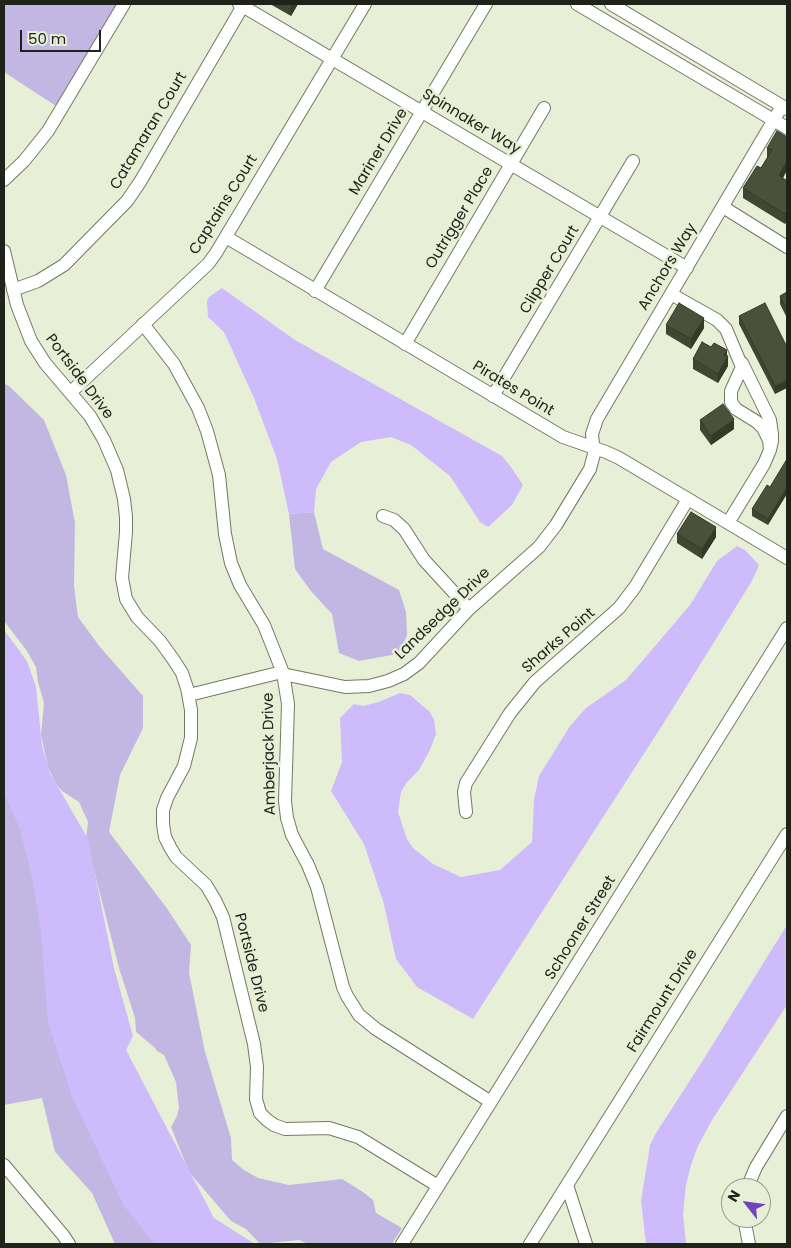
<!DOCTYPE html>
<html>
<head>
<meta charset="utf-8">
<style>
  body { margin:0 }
  #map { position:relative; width:791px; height:1248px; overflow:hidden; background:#e7f0d6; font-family:Poppins,sans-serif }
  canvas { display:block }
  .frame { position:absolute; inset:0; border:5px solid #20231a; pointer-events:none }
  .north { position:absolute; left:721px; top:1178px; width:50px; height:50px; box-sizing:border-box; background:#e7f0d6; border:1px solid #979e8b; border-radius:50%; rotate:300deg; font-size:14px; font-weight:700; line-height:20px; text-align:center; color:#20231a }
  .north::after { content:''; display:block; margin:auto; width:18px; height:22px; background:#7244bb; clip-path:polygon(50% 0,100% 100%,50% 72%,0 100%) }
  .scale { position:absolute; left:20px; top:30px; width:81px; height:22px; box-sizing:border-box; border:2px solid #20231a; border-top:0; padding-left:6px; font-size:15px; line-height:18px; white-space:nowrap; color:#20231a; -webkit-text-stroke:4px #e7f0d6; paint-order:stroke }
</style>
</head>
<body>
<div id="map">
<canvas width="791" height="1248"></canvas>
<div class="frame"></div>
<div class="north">N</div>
<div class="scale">50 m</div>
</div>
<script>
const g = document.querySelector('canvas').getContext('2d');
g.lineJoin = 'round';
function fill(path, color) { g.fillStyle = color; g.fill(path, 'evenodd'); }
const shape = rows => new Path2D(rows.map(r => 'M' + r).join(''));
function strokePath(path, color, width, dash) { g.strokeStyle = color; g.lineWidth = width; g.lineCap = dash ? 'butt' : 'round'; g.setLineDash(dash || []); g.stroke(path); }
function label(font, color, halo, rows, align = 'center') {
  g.font = font + ' Poppins,sans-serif'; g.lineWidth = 5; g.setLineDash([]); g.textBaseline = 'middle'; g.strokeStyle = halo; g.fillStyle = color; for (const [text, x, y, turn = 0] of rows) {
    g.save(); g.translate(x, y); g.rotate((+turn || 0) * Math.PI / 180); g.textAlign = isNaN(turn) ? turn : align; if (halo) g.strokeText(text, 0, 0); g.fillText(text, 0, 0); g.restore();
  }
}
fill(shape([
  [4,4,117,4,56,106,4,72],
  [4,383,10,387,44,420,66,475,75,523,74,586,78,617,100,647,143,696,143,728,120,775,109,832,166,907,191,945,189,973,205,1052,231,1138,232,1160,244,1170,258,1178,289,1185,342,1179,363,1192,373,1200,376,1213,402,1228,392,1244,308,1244,299,1240,260,1244,246,1229,231,1221,189,1172,171,1127,177,1116,179,1108,176,1082,164,1055,157,1051,154,1047,136,1032,135,1018,119,968,94,870,85,848,88,822,79,802,62,791,56,784,48,767,41,735,44,703,38,682,36,667,27,651,4,621],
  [314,512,323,549,399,590,406,612,407,636,399,652,392,655,359,661,339,653,332,614,310,590,295,569,289,514],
  [4,772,167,1244,115,1244,92,1193,55,1152,42,1098,4,1105]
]), '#c2b7e3');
fill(shape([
  [222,288,295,340,502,456,511,467,523,485,512,505,488,527,480,522,450,476,411,445,391,437,361,442,331,462,316,489,314,512,289,514,277,459,254,398,224,332,208,317,207,301,209,297],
  [737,546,745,550,759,565,752,581,665,721,473,1019,417,987,396,959,384,904,364,844,331,791,342,762,340,718,354,704,363,706,379,702,400,693,410,695,430,712,434,720,436,734,430,750,419,770,407,782,401,792,398,812,407,839,413,848,433,864,461,877,500,870,532,842,534,800,539,776,570,726,586,708,626,680,690,605,717,561],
  [4,630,27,661,36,687,42,746,50,773,88,839,114,968,133,1036,126,1050,214,1218,255,1244,155,1244,124,1206,73,1099,48,1022,41,934,32,877,20,829,4,793],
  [787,925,787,1005,712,1120,698,1146,691,1165,686,1185,683,1214,686,1244,646,1244,641,1201,650,1145,656,1133,700,1065]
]), '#cdbbfc');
const minor = shape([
  [239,4,687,268],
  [577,4,787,128],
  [611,4,787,109],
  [4,180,24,161,48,131,124,4],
  [723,207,787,247],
  [226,237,563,437,606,452,619,458,787,558],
  [4,251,17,305,31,341,45,363,90,416,104,440,117,470,124,499,126,517,126,532,122,578,126,599,137,617,160,641,173,659,182,673,187,688,191,710,191,738,184,766,167,798,163,810,163,824,165,837,170,847,176,857,206,885,215,900,223,917,254,1044,257,1067,256,1099,260,1113,267,1120,274,1125,285,1129,329,1128,358,1137,438,1186],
  [13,290,38,281,64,265,127,201,140,182,244,4],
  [315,291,486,4],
  [671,294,717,320,726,329,742,367,731,391,731,402,736,409,757,422,763,428,769,440,770,450],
  [143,324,174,364,198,408,207,431,219,475,225,534,231,563,240,585,264,625,283,673,288,704,285,801,287,818,292,835,308,865,317,887,343,987,347,996,359,1015,376,1029,491,1102],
  [405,344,544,108],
  [71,392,208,264,216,253,365,4],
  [493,396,633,161],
  [383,516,394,520,404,529,424,560,469,609],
  [728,523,764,464,770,450,772,441,772,434,770,420,742,363],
  [189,695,278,673,345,687,369,686,388,681,404,674,419,663,469,609,539,547,556,525,590,469,594,454,592,434,597,419,782,106],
  [466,812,464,792,466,783,510,713,535,682,619,608,635,587,688,499],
  [4,1165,63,1235,69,1244],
  [567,1185,787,834],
  [747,1188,756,1167,787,1116],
  [744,1218,749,1244],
  [402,1244,787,628],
  [530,1244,567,1185,586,1244]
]);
strokePath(minor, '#727a62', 14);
strokePath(minor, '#fff', 12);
fill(shape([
  [270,4,298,4,291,16],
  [787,137,787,170,783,178,787,181,787,223,786,222,785,224,743,198,743,188,761,168,767,158,767,148],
  [787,292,787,318,780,304,780,296],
  [739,316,787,347,775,394,739,324],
  [666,325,704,328,691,349,666,334],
  [711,347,727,356,728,366,718,383,693,369,693,359],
  [700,420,734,429,711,445,700,430],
  [770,487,768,525,752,516,752,509],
  [677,534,716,537,702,559,677,543]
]), '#404633');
fill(shape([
  [292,4,298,4,291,16,291,6],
  [787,161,787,170,779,185,779,175],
  [786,212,786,222,785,224,785,214],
  [704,318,704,328,691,349,691,339],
  [727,350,727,358,728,356,728,366,718,383,718,374,724,355],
  [787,380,787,388,775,394,775,386],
  [734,419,734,429,711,445,711,436],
  [787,487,787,494,768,525,768,519],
  [716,527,716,537,702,559,702,549]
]), '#343929');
const building = shape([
  [777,131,787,137,787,161,779,175,787,181,787,214,786,212,785,214,743,188,757,166,761,168,772,150,767,148,777,131],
  [787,292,787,310,780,296,787,292],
  [679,303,704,318,691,339,666,325,679,303],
  [765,303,787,347,787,380,775,386,739,316,765,303],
  [702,342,711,347,714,343,727,350,724,355,728,356,718,374,693,359,702,342],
  [723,404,734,419,711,436,700,420,723,404],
  [787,459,787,487,768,519,752,509,767,485,770,487,787,459],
  [691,512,716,527,702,549,677,534,691,512]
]);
fill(building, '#4a513b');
strokePath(building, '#343929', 1);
label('15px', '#20231a', '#e7f0d6', [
  ["Spinnaker Way",471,122,31],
  ["Catamaran Court",149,131,-59],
  ["Mariner Drive",379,152,-59],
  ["Captains Court",224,205,-58],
  ["Outrigger Place",460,218,-59],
  ["Anchors Way",668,267,-59],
  ["Clipper Court",550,270,-59],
  ["Portside Drive",79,377,53],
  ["Pirates Point",513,389,31],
  ["Landsedge Drive",443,614,-44],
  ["Sharks Point",559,641,-41],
  ["Amberjack Drive",270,754,-91],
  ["Schooner Street",581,928,-58],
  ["Portside Drive",251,963,76],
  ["Fairmount Drive",663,1001,-58]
]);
</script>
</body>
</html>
